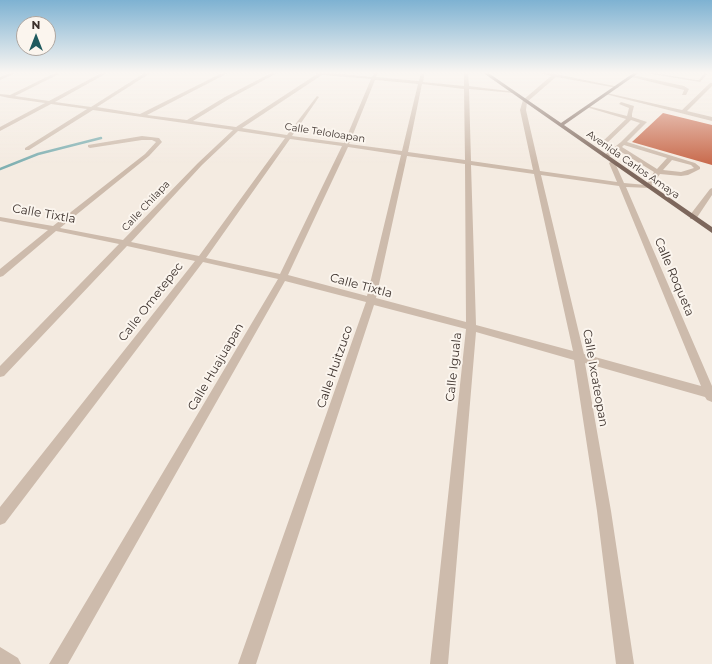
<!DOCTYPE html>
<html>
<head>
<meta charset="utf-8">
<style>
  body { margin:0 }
  #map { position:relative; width:712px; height:664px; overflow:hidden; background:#f4ebe1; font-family:Montserrat,sans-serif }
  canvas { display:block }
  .north { position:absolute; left:16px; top:16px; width:40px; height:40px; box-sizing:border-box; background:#fbf5ee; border:1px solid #aea6a0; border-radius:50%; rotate:0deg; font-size:11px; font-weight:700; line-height:16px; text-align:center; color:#3b302b }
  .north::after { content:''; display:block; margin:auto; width:14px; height:18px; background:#1f5a5e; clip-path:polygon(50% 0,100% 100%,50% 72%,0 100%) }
</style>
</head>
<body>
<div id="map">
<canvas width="712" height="664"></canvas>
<div class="north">N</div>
</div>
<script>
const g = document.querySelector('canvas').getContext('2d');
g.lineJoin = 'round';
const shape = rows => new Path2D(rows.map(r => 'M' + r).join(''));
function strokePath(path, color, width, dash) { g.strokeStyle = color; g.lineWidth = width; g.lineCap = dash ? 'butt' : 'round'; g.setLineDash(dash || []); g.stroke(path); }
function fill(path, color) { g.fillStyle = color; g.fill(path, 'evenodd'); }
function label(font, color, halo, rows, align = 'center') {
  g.font = font + ' Montserrat,sans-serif'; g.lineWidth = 4; g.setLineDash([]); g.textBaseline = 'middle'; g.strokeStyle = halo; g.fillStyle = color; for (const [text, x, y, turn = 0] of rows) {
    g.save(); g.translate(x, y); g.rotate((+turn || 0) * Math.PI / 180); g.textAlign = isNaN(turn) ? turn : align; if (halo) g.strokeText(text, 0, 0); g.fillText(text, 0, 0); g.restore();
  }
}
strokePath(shape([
  [0,169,38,154,101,138]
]), '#7fb0b2', 2.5);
fill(shape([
  [663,113,712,125,712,165,632,142]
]), '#c8694b');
fill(shape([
  [12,72,18,72,0,80,0,77,12,72],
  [57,72,63,72,15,96,49,101,103,72,109,72,55,102,91,107,146,72,152,72,97,107,140,114,224,72,230,72,147,115,187,120,225,97,273,72,279,72,229,99,193,121,236,127,317,74,306,72,325,72,372,77,375,72,379,72,376,77,419,81,421,72,425,72,423,82,464,86,464,72,468,72,469,86,516,92,514,93,469,89,471,161,533,170,520,110,523,100,551,76,535,72,546,72,619,87,617,88,556,77,527,102,526,110,540,171,617,182,609,163,612,161,615,163,624,183,646,185,654,172,618,150,607,158,602,157,621,142,640,123,631,120,606,144,602,144,602,142,626,119,586,107,588,106,627,116,629,108,619,104,621,102,634,106,632,114,632,117,647,122,627,142,695,163,700,167,700,169,688,175,681,176,660,174,650,188,626,187,712,386,712,402,707,400,705,397,585,363,611,511,634,664,616,664,597,511,574,360,476,332,448,664,430,664,466,329,374,305,256,664,238,664,366,302,285,281,68,664,49,664,278,279,203,262,5,523,0,525,0,507,195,261,127,246,4,376,0,377,0,366,119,244,56,231,3,276,0,277,0,269,48,230,0,221,0,217,53,226,145,154,156,142,152,140,142,140,90,148,88,147,88,145,142,136,159,138,162,142,149,156,60,228,123,240,198,163,233,130,93,110,29,150,25,150,25,148,87,109,51,104,0,131,0,127,45,103,9,98,0,96,0,94,10,95,57,72],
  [322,75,371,79,344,143,292,136,319,97,317,96,287,135,242,128,322,75],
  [375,80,418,84,402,151,349,144,375,80],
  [422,84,464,89,465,160,408,152,422,84],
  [238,131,285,138,199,256,131,242,202,165,238,131],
  [290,139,342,146,280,274,206,258,290,139],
  [624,145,667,158,657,169,622,147,624,145],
  [348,147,401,155,367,296,288,275,348,147],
  [407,156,465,164,466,322,376,298,407,156],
  [672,160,691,165,694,168,681,172,663,170,672,160],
  [471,165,534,174,573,351,476,325,471,165],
  [541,175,619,186,701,386,584,354,541,175],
  [649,72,696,80,699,80,705,72,709,72,700,82,651,74,649,72],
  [633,75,684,86,689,89,686,95,682,95,684,90,631,77,633,75],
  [710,83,712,83,712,86,687,111,712,117,712,121,605,94,607,93,682,110,710,83],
  [712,188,712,195,696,219,690,219,690,215,710,189,712,188],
  [0,647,18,658,21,664,0,664,0,647]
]), '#cdbbac');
fill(shape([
  [482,72,487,72,561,123,635,72,640,72,564,125,712,227,712,233,482,72]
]), '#7d675c');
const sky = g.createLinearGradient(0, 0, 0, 165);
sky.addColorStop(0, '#7eb2d2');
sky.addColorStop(0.44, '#faf6f2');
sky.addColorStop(1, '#faf6f200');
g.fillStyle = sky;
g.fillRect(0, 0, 712, 165);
label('10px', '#3b302b', '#fbf5ee', [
  ["Calle Teloloapan",325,133,9],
  ["Avenida Carlos Amaya",633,165,35],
  ["Calle Chilapa",146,206,-47]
]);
label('12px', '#3b302b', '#fbf5ee', [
  ["Calle Tixtla",44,214,10],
  ["Calle Roqueta",674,277,67],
  ["Calle Tixtla",361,286,15],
  ["Calle Ometepec",151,302,-52],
  ["Calle Huajuapan",216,367,-60],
  ["Calle Huitzuco",335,367,-71],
  ["Calle Iguala",454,367,-84],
  ["Calle Ixcateopan",595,378,80]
]);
</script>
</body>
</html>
